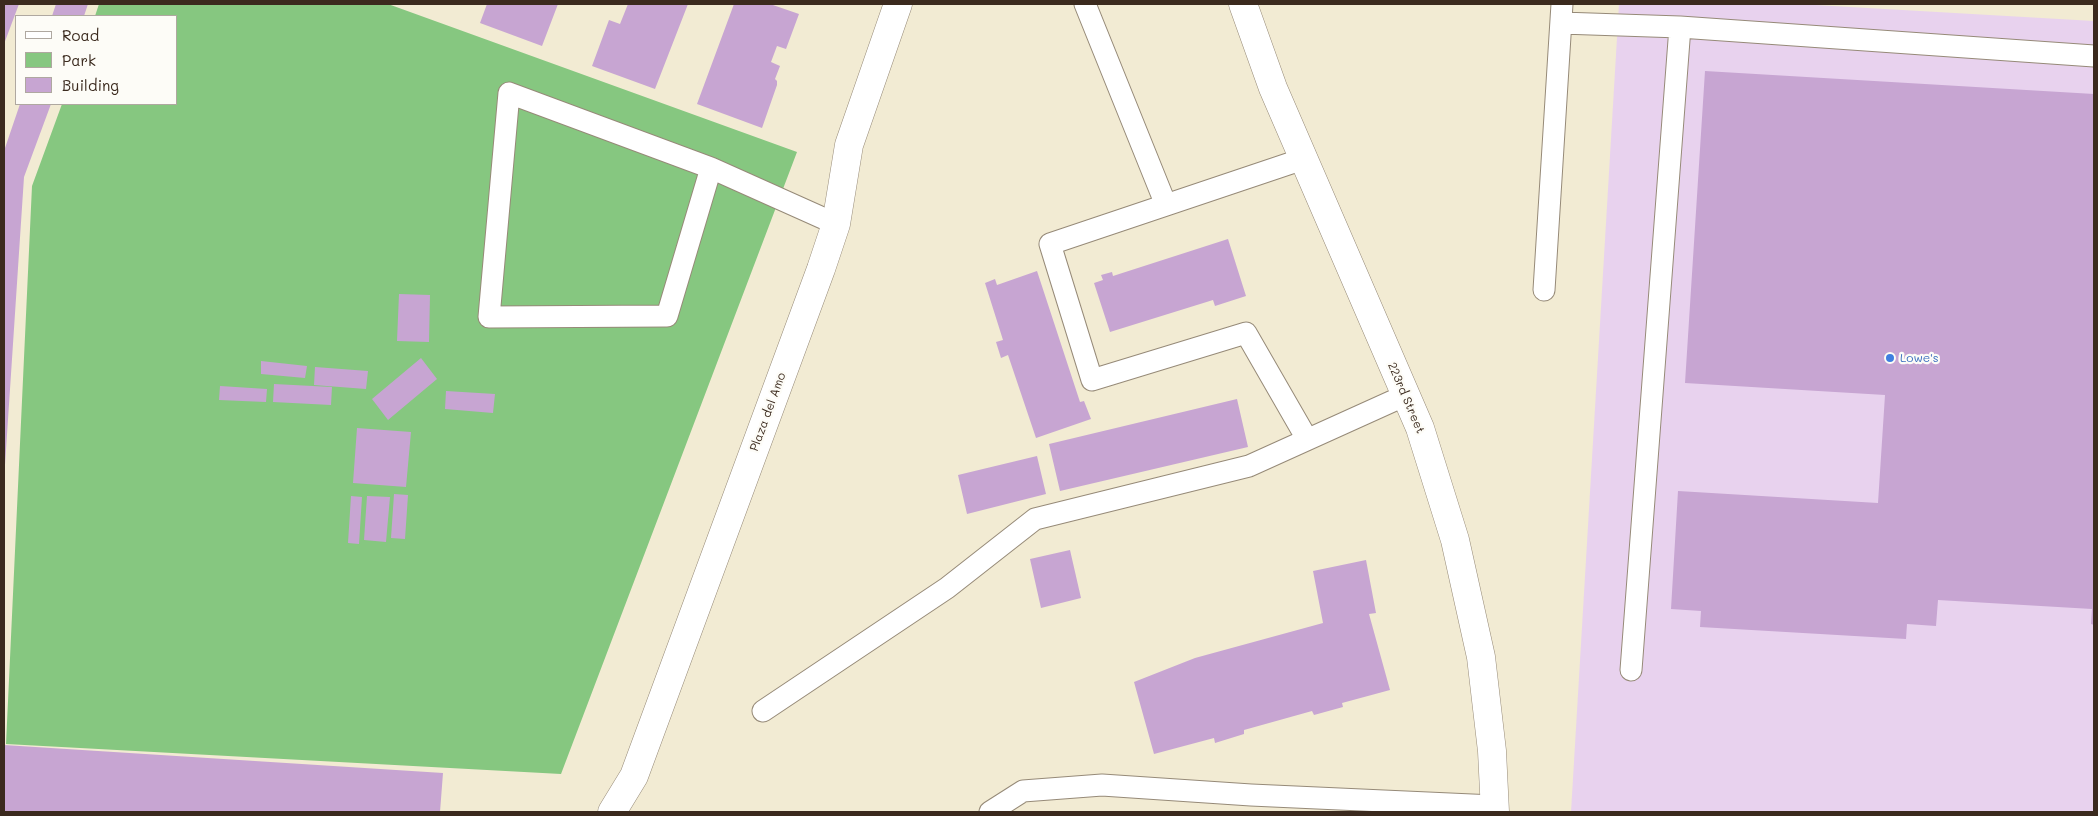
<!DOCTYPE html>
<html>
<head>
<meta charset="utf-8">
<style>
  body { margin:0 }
  #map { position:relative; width:2098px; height:816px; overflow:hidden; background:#f2ebd3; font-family:Mali,sans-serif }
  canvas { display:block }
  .frame { position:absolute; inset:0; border:5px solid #3b2a1e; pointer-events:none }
  .legend { position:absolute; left:15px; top:15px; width:162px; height:90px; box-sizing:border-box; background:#fdfcf7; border:1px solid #afa8a0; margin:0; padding:6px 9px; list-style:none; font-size:15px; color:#3b2a1e }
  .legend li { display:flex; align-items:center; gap:10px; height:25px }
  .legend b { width:25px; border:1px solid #afa8a0 }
</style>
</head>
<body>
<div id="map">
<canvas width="2098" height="816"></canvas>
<div class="frame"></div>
<ul class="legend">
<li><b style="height:6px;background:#fff"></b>Road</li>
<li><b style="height:14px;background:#86c780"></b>Park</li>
<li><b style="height:14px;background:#c7a5d2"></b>Building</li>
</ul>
</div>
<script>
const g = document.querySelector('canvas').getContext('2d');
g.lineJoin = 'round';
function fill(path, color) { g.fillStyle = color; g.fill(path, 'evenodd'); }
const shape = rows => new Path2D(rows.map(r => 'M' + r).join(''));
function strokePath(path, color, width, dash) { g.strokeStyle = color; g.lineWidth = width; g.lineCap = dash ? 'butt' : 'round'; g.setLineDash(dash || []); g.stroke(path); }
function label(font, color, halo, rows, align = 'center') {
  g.font = font + ' Mali,sans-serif'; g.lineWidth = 4.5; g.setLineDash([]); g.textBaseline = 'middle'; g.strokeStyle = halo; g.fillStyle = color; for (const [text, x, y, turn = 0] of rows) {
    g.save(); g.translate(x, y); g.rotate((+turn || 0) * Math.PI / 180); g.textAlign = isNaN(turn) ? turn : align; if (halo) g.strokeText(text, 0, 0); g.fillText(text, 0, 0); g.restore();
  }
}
fill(shape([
  [1619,4,1798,4,2094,21,2094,812,1571,812]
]), '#e8d2ee');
fill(shape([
  [99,4,388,4,797,152,561,774,6,744,32,186,62,104,176,104,176,16,95,16]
]), '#86c780');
fill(shape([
  [4,4,19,4,4,44],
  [56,4,88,4,84,16,52,16],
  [487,4,558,4,542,46,480,23],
  [628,4,688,4,655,89,592,66,609,20,620,24],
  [734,4,770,4,799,14,786,49,777,46,771,62,780,66,775,79,777,81,777,85,762,128,697,104],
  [1705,71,2094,94,2094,625,2091,624,2092,609,1938,600,1936,626,1907,624,1906,639,1700,627,1701,611,1671,609,1678,491,1878,503,1885,395,1685,383],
  [20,104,51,104,24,177,4,480,4,151],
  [1228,239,1246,296,1215,306,1213,300,1110,332,1094,283,1103,280,1101,275,1112,272,1113,276],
  [1037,271,1080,402,1084,401,1091,419,1036,438,1008,355,1001,358,996,342,1003,340,985,283,995,279,997,285],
  [399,294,430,295,429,342,397,341],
  [421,358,437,379,388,420,372,399],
  [261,361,307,366,305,378,261,374],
  [315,367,368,371,366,389,314,385],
  [274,384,332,387,331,405,273,402],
  [220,386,267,389,266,402,219,400],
  [446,391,495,394,493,413,445,409],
  [1237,399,1248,447,1060,491,1049,444],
  [357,428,411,432,406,487,353,483],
  [1037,456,1046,494,967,514,958,475],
  [394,494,408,495,405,539,391,538],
  [351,496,362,497,359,544,348,543],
  [367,496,390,497,386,542,364,540],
  [1070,550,1081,598,1041,608,1030,559],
  [1366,560,1376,613,1369,614,1390,690,1342,703,1343,707,1314,715,1312,711,1244,730,1244,734,1215,743,1214,738,1154,754,1134,682,1195,658,1323,623,1313,571],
  [4,745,443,773,440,812,4,812]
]), '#c7a5d2');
const service = shape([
  [1085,4,1166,205],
  [1561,23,1680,27],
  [1303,159,1050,244,1092,380,1246,333,1307,439],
  [711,168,667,316,489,317,509,93,711,168,836,224],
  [1544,290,1562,4],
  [1631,670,1680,27,2094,56],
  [763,711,947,588,1035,519,1249,466,1406,395],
  [990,812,1023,791,1102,785,1251,795,1494,806]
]);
const tertiary = shape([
  [612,812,634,776,821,269,836,224,849,145,898,4]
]);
const secondary = shape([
  [1243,4,1273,88,1420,428,1455,540,1481,657,1492,751,1495,812]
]);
strokePath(service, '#968a78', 23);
strokePath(tertiary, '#968a78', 29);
strokePath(secondary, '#968a78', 29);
strokePath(service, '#fff', 21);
strokePath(tertiary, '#fff', 28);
strokePath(secondary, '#fff', 28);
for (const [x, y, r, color] of [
  [1890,358,5,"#3f7fe0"]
]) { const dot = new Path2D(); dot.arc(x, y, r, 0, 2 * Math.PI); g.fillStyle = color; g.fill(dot); strokePath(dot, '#fdfcf7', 2); }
label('12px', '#366cbe', '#fdfcf7', [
  ["Lowe's",1900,358]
], 'left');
label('12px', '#3b2a1e', '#fdfcf7', [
  ["223rd Street",1406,398,67],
  ["Plaza del Amo",768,412,-70]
]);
</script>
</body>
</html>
